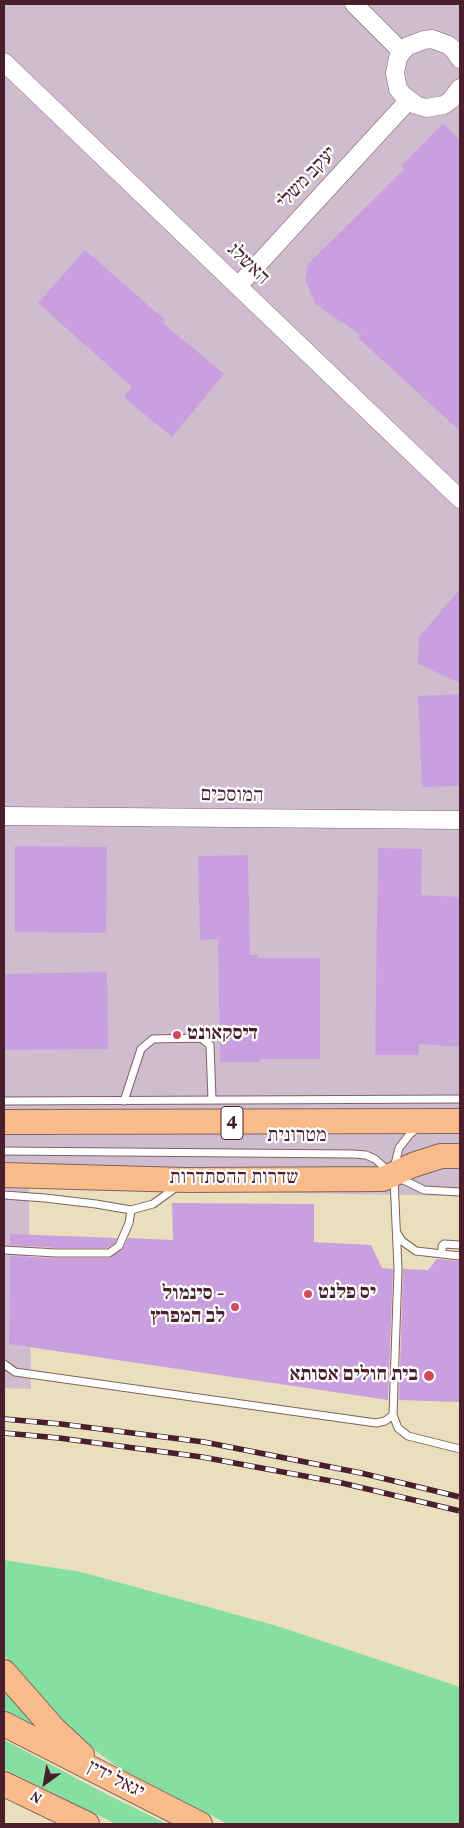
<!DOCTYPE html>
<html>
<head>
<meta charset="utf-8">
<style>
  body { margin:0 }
  #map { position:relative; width:464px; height:1828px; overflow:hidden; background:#e9dfbc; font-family:Vollkorn,serif }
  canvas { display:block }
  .frame { position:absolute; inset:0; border:5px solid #4a1f2b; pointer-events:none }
  .north { position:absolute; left:20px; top:1758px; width:50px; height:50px; -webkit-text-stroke:4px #fff; paint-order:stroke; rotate:212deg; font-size:14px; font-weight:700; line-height:20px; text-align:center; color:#4a1f2b }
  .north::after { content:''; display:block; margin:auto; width:18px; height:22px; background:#4a1f2b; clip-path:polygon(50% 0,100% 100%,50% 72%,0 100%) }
</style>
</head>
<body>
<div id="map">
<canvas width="464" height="1828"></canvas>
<div class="frame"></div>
<div class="north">N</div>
</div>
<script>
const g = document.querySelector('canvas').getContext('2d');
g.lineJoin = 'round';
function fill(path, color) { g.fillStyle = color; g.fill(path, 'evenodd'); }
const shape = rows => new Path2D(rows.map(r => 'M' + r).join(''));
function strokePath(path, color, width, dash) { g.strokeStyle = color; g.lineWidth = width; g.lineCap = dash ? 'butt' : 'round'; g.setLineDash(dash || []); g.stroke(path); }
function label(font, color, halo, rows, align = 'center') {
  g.font = font + ' Vollkorn,"Frank Ruhl Libre",serif'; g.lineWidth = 4.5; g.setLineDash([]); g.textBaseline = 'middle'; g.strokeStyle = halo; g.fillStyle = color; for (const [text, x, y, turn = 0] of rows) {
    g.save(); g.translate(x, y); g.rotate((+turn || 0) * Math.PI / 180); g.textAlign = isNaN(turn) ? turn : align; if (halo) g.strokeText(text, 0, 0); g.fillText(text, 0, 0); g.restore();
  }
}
fill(shape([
  [4,4,460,4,460,1196,29,1188,31,1389,4,1388]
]), '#cfbdcf');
fill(shape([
  [4,1560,81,1572,277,1626,460,1687,460,1824,228,1824,122,1770,74,1735,4,1655],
  [4,1681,31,1713,38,1730,4,1712],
  [4,1740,108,1795,167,1824,116,1824,4,1769]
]), '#85dea2');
fill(shape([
  [443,123,460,140,460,431,358,338,361,335,315,304,305,279,308,264,404,169,401,166],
  [85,250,165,320,163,323,224,374,172,437,124,397,132,387,38,303],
  [460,589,460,683,418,664,419,637],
  [460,694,460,786,422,787,418,696],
  [15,846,107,847,106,933,15,932],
  [378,848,422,849,421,895,460,897,460,1047,419,1044,419,1055,375,1055],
  [248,855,250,955,258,955,258,958,320,958,320,1059,260,1059,260,1062,220,1062,218,939,200,940,198,856],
  [107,972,108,1049,4,1050,4,974],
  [172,1203,314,1204,314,1242,371,1245,382,1268,393,1269,388,1400,9,1344,10,1256,56,1258,109,1258,122,1250,128,1238,173,1240],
  [10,1234,117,1238,115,1243,107,1248,56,1248,10,1245],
  [437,1259,460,1261,460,1402,399,1400,403,1269,428,1270]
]), '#ca9fe0');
const service = shape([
  [4,1101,460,1099],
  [124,1101,141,1049,153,1039,201,1038,210,1045,212,1100],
  [4,1151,353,1154,366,1155,375,1159,393,1175,424,1190,460,1192],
  [394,1168,399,1148,410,1134,417,1128],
  [4,1195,45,1198,96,1204,131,1210,153,1204,178,1186],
  [397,1233,402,1241,416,1251,460,1256],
  [4,1250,56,1253,109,1253,119,1246,129,1223,131,1210],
  [442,1254,442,1246,444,1244,460,1245],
  [4,1364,15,1372,376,1423,385,1421,393,1415,398,1269,394,1178],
  [393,1415,398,1428,408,1436,460,1449]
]);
const tertiary = shape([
  [354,4,402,52],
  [460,59,454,50,448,45,432,39,424,40,408,46,402,52,398,58,395,73,398,89,403,95,416,105,426,108,444,105,451,100,460,88],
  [4,62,460,499],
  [238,286,408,101],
  [4,816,460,820]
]);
const trunk = shape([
  [4,1122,460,1121],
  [4,1175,186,1180,383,1179,413,1165,441,1156,460,1156],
  [4,1672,54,1729,82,1755],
  [4,1724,200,1824],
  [4,1784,87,1824]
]);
strokePath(service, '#82625e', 9);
strokePath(tertiary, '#82625e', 19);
strokePath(trunk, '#82625e', 26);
strokePath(service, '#fff', 7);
strokePath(tertiary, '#fff', 18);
strokePath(trunk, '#fabb8b', 24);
const rail = shape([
  [4,1419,61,1424,204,1442,361,1473,460,1497],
  [4,1433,59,1438,202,1457,342,1483,460,1511]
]);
strokePath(rail, '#4a1f2b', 5.5);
strokePath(rail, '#fff', 4, [11]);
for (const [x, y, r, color] of [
  [177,1035,5,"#d1495b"],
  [308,1294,5,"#d1495b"],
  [235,1307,5,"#d1495b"],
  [429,1376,6,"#d1495b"]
]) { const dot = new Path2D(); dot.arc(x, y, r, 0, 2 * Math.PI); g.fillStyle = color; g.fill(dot); strokePath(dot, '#fff', 2); }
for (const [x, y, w] of [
  [232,1123,22]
]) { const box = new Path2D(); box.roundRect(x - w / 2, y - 16.5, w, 33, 4); g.fillStyle = '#fff'; g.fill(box); strokePath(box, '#4a1f2b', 1); }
label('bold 19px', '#4a1f2b', null, [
  ["4",232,1123]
]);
label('20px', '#4a1f2b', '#fff', [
  ["יעקב משלי",308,179,-47],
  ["האשלג",247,265,44],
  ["המוסכים",232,797,1],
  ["מטרונית",297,1137],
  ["שדרות ההסתדרות",234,1179],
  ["יגאל ידין",115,1781,27]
]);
label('bold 20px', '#4a1f2b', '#fff', [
  ["דיסקאונט",187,1035],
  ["יס פלנט",318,1294],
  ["סינמול -",225,1295,"right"],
  ["לב המפרץ",225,1318,"right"],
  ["בית חולים אסותא",418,1376,"right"]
], 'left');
</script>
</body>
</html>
